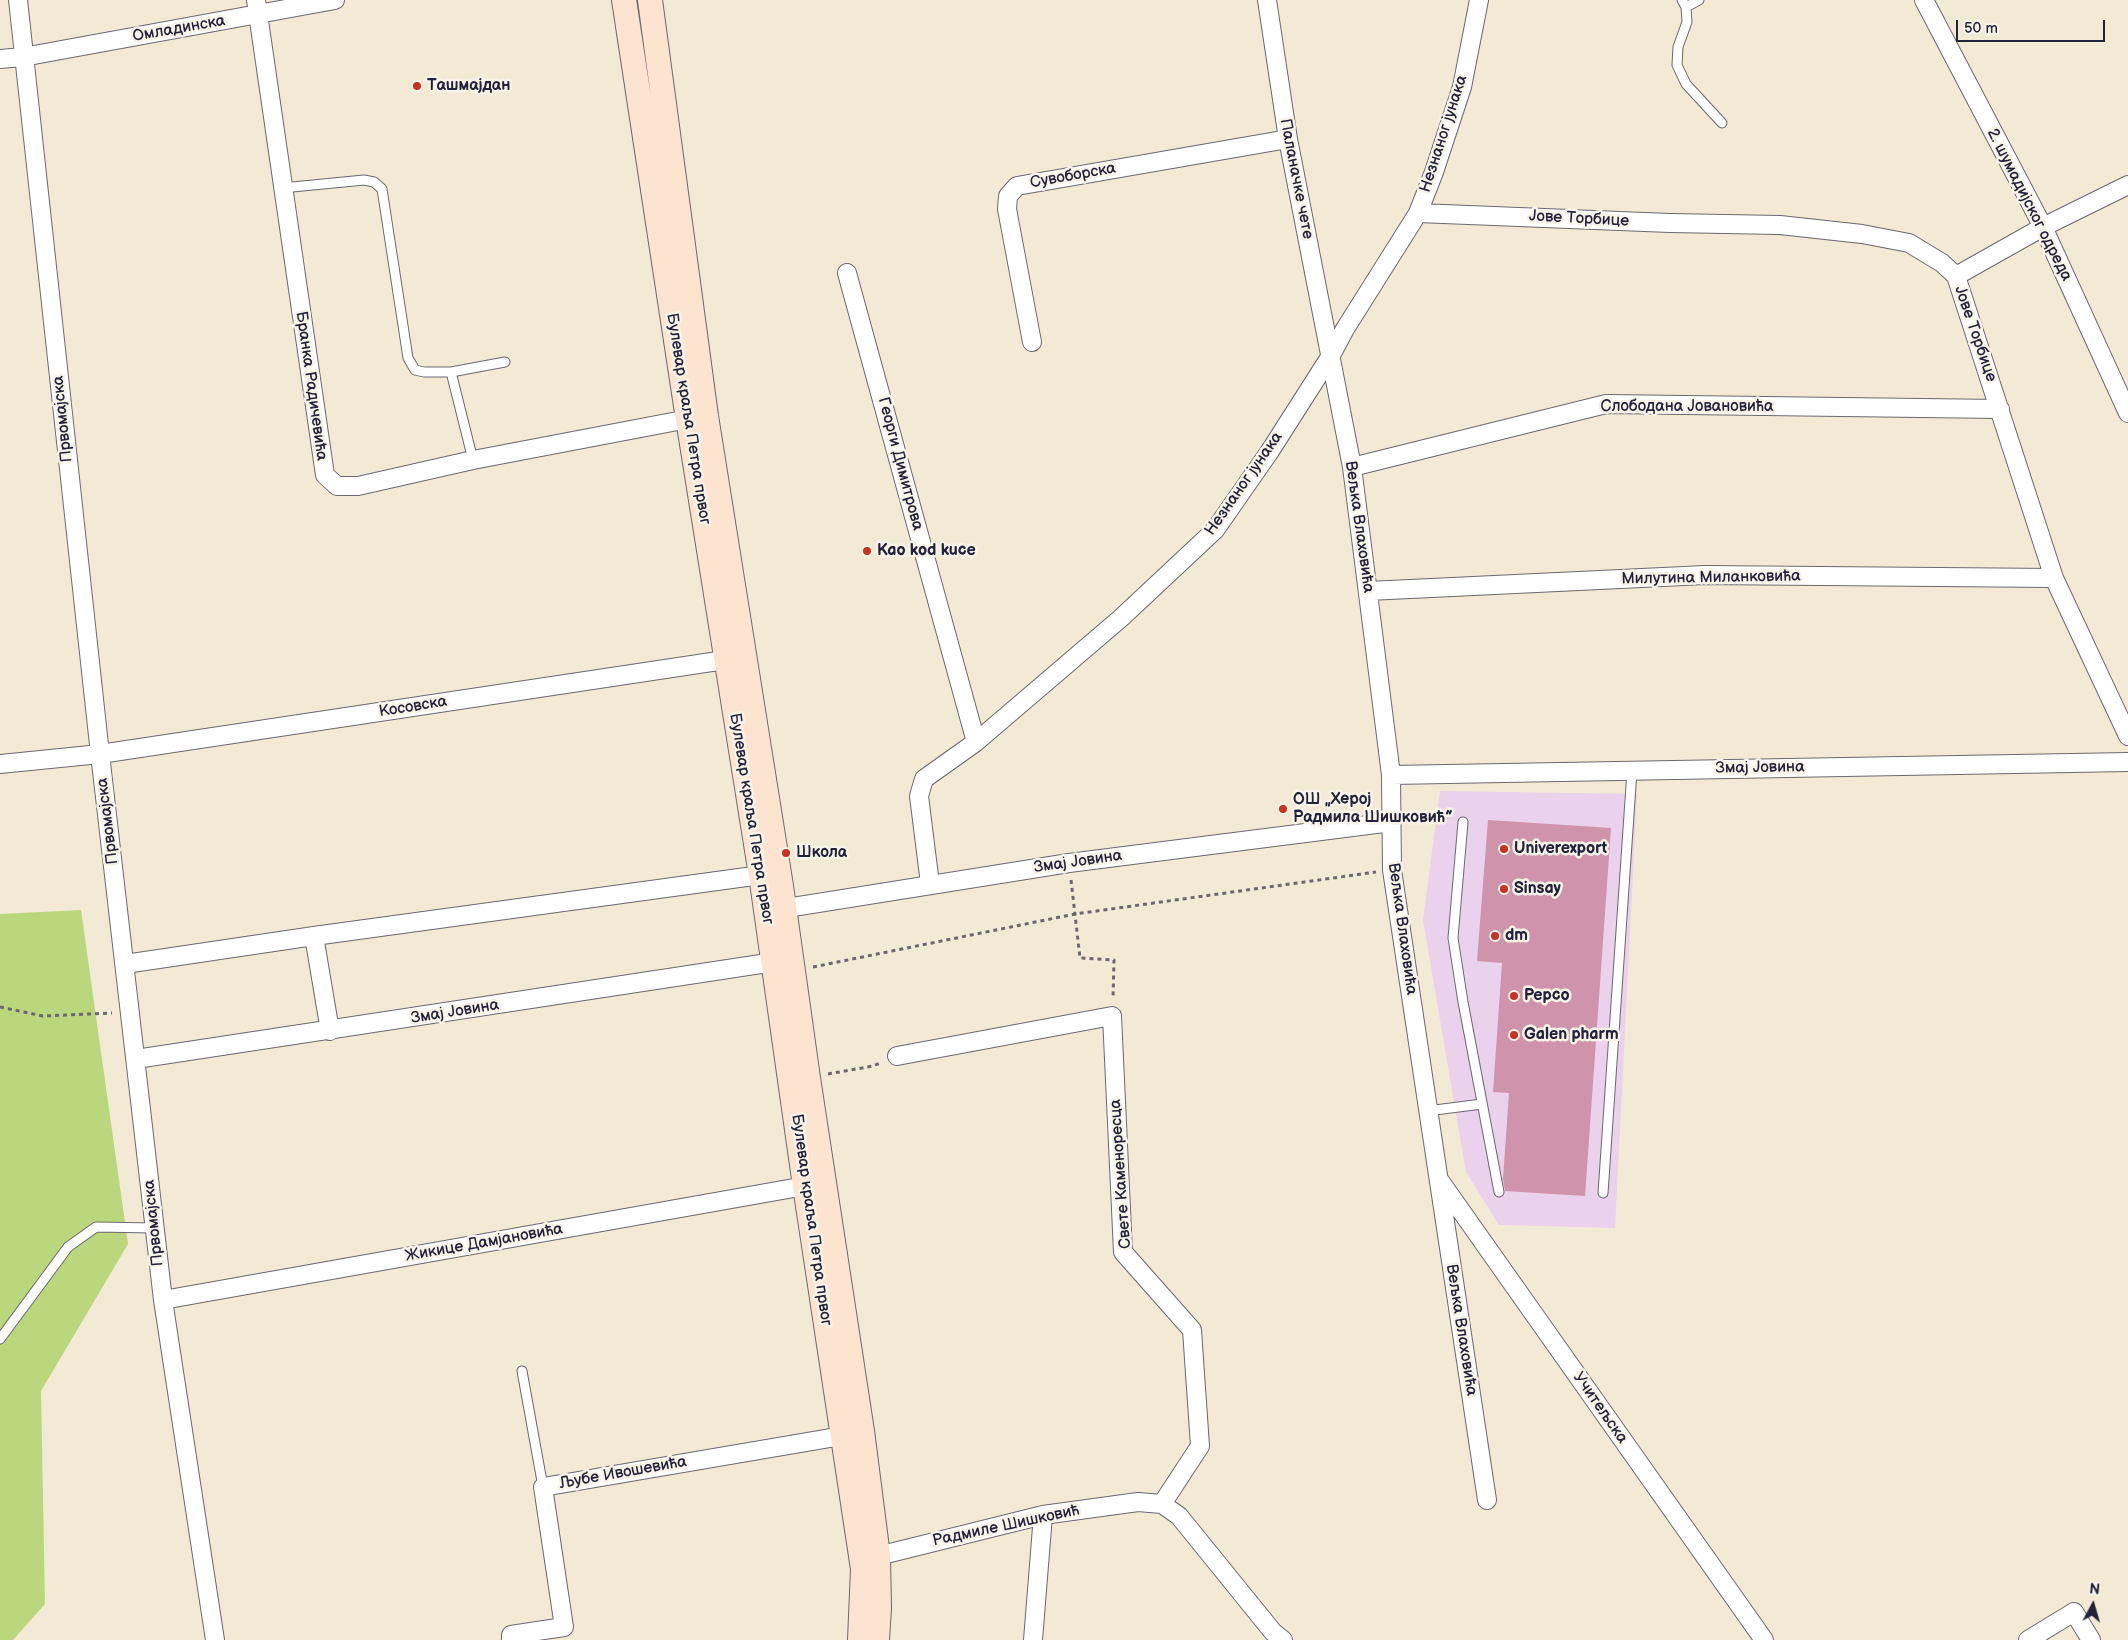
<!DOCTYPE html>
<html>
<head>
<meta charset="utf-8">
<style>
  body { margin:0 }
  #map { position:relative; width:2128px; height:1640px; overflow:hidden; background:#f3ead5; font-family:"Balsamiq Sans",sans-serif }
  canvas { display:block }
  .north { position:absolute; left:2068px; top:1580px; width:50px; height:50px; -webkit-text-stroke:4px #f7f3e8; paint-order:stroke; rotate:6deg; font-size:14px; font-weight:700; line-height:20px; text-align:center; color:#22223b }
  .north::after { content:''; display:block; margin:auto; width:18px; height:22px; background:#22223b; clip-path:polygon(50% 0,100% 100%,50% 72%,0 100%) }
  .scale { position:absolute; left:1956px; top:20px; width:149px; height:22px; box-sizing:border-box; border:2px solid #22223b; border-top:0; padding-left:6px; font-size:15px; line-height:18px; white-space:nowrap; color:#22223b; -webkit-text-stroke:4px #f7f3e8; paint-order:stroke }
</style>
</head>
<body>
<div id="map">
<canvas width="2128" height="1640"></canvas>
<div class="north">N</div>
<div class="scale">50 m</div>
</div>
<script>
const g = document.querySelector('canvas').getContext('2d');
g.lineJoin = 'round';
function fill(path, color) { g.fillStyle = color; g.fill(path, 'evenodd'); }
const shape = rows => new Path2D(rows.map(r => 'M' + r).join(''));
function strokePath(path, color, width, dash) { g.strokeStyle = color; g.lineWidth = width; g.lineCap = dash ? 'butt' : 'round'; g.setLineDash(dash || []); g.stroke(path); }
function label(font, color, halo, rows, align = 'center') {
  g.font = font + ' "Balsamiq Sans",sans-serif'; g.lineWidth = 5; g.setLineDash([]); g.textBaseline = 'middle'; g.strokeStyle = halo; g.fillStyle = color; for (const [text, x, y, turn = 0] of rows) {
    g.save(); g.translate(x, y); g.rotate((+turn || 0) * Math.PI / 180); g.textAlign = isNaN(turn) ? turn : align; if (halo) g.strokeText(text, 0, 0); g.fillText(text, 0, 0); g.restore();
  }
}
fill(shape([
  [1440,791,1637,794,1615,1228,1499,1225,1466,1172,1423,920]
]), '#ead1ec');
fill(shape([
  [81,910,128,1244,41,1391,45,1604,13,1640,0,1640,0,914]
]), '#bad77d');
fill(shape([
  [1488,820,1611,828,1585,1196,1505,1191,1503,1179,1509,1093,1493,1092,1502,963,1477,961]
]), '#cf93ab');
const lane = shape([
  [1682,0,1686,7,1687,22,1678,47,1677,65,1686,84,1722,123],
  [1686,7,1699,0],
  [282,188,364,180,374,182,382,189,408,358,415,370,424,372,451,372,505,362],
  [451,372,473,460],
  [1463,822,1453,938,1463,1002,1499,1192],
  [1427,1111,1482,1104],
  [1603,1193,1632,771],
  [0,1339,68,1247,96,1227,154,1228],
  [522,1371,543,1487]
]);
const street = shape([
  [18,0,100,754,163,1300,215,1640],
  [256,0,325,475,337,486,358,486,473,460,688,419],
  [1267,0,1288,139,1352,467,1391,775,1392,870,1487,1500],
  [1924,0,2043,227,2128,413],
  [0,59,23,57,335,0],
  [1418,213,1670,223,1780,225,1862,234,1909,243,1942,263,1956,276,2054,578,2128,736],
  [847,273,976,742],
  [1956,276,2043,227,2128,185],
  [1032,342,1007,209,1008,196,1017,186,1288,139],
  [1352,467,1606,404,2000,409],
  [1368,591,1705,575,2054,578],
  [0,764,100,754,725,660],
  [1391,775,2128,762],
  [930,884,919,796,924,779,976,742,1121,618,1215,530,1270,451,1330,357,1345,329,1418,213,1434,172,1462,87,1479,0],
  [774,910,1069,863,1392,822],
  [314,936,330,1031],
  [125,964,314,936,761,875],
  [897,1056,1112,1016,1123,1252,1192,1330,1200,1446,1162,1504],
  [136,1059,774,962],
  [1440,1181,1764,1640],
  [163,1300,805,1186],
  [878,1556,1043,1515,1138,1502,1162,1504,1179,1516,1273,1632,1283,1640],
  [511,1640,511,1635,564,1627,543,1487,842,1436],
  [1033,1640,1043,1515],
  [2028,1640,2074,1612,2091,1640]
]);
const secondary = shape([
  [624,0,688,419,761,875,805,1186,863,1569,860,1640],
  [650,0,706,416,781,886,808,1078,862,1431,878,1556,879,1608,877,1640]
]);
strokePath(lane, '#6b6871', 11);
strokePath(street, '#6b6871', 20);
strokePath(secondary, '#6b6871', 26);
strokePath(shape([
  [1071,880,1080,958,1114,960,1113,998],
  [813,967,1075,914,1376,872],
  [0,1007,43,1016,112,1013],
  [828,1074,873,1066,880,1063]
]), '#6b6871', 3, [4, 4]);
strokePath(lane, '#fff', 9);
strokePath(street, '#fff', 18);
strokePath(secondary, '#fde4d1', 24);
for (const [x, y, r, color] of [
  [417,86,5,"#c8321e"],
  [867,551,5,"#c8321e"],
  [1283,809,5,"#c8321e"],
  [1504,849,5,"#c8321e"],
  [786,853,5,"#c8321e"],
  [1504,889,5,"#c8321e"],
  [1495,936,5,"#c8321e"],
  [1514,996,5,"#c8321e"],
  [1514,1035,5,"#c8321e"]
]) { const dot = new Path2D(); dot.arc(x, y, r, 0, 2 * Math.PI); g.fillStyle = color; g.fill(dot); strokePath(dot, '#f7f3e8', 2); }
label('16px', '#22223b', '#f7f3e8', [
  ["Омладинска",179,29,-10],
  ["Незнаног јунака",1444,134,-72],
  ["Сувоборска",1073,176,-10],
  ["Паланачке чете",1296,179,79],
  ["2. шумадијског одреда",2029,205,63],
  ["Јове Торбице",1579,219,3],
  ["Јове Торбице",1975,334,71],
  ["Бранка Радичевића",311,386,82],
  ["Слободана Јовановића",1687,407],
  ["Првомајска",63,419,-96],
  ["Булевар краља Петра првог",688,419,81],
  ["Георги Димитрова",900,464,75],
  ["Незнаног јунака",1244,484,-55],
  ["Вељка Влаховића",1359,527,82],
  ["Милутина Миланковића",1711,578,-1],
  ["Косовска",413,707,-9],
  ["Змај Јовина",1760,768,-1],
  ["Булевар краља Петра првог",751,819,81],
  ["Првомајска",108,821,-97],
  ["Змај Јовина",1078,862,-8],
  ["Вељка Влаховића",1402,929,82],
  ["Змај Јовина",455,1012,-9],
  ["Свете Каменоресца",1121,1174,-94],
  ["Булевар краља Петра првог",811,1220,82],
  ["Првомајска",154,1223,-96],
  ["Жикице Дамјановића",484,1243,-10],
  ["Вељка Влаховића",1461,1330,81],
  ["Учитељска",1600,1408,55],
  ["Љубе Ивошевића",623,1473,-10],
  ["Радмиле Шишковић",1006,1526,-12]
]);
label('bold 16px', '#22223b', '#f7f3e8', [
  ["Ташмајдан",427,86],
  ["Kao kod kuce",877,551],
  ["ОШ „Херој",1293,800],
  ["Радмила Шишковић”",1293,818],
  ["Univerexport",1514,849],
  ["Школа",796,853],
  ["Sinsay",1514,889],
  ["dm",1505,936],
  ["Pepco",1524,996],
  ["Galen pharm",1524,1035]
], 'left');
</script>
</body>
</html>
